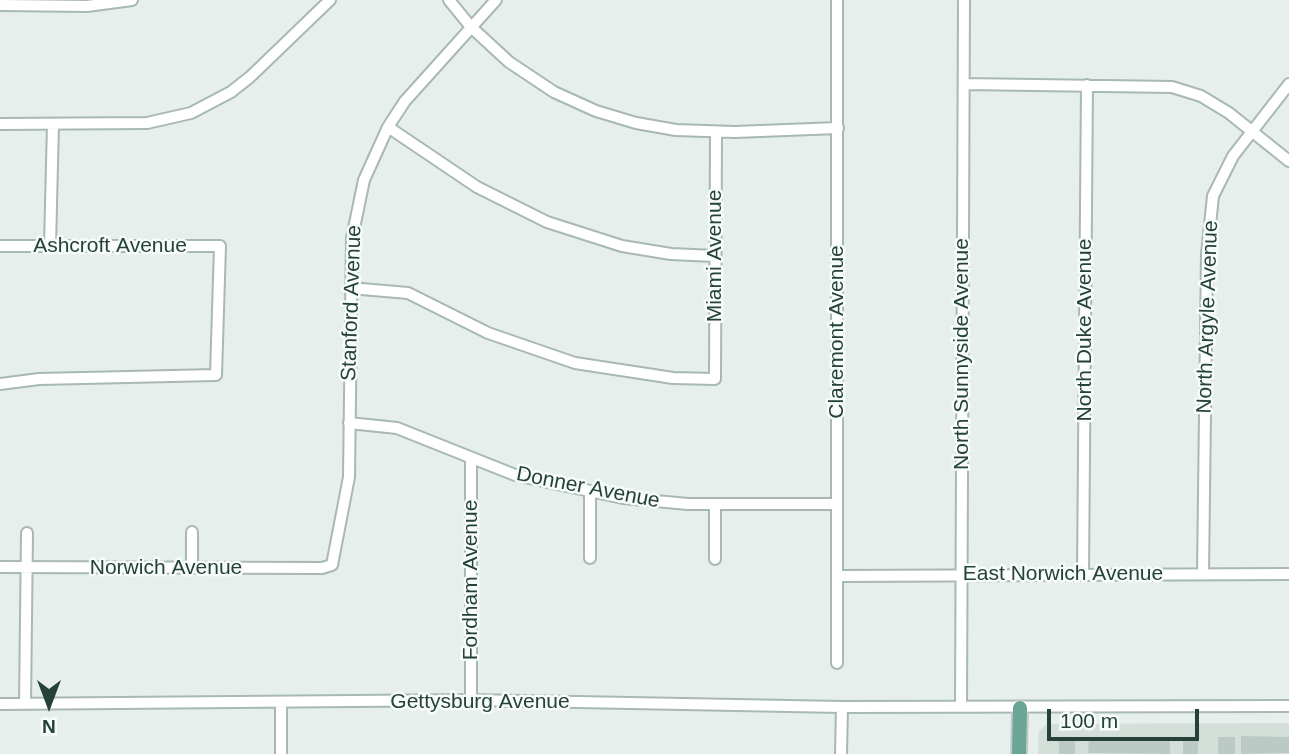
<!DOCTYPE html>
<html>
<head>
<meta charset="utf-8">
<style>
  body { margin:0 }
  #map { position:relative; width:1289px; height:754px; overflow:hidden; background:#e6efeb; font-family:Helvetica,sans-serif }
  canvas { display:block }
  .north { position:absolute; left:14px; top:670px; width:70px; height:70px; -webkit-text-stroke:5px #f7fbf9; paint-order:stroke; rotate:180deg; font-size:19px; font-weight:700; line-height:28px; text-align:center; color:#24423a }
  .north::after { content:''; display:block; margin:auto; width:24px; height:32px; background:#24423a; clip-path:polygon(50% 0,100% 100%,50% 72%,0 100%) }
  .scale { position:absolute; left:1047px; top:709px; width:152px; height:32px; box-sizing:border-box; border:4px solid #24423a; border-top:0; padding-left:9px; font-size:21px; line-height:24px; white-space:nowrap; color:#24423a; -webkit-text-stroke:5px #f7fbf9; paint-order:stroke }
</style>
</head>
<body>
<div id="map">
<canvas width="1289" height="754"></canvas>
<div class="north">N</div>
<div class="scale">100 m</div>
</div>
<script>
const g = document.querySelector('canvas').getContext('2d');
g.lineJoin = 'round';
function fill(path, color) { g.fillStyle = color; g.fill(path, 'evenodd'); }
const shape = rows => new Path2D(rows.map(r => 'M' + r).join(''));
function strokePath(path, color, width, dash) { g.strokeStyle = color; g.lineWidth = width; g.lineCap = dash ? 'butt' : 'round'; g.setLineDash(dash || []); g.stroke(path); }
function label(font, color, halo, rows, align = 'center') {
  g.font = font + ' Helvetica,sans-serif'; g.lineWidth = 5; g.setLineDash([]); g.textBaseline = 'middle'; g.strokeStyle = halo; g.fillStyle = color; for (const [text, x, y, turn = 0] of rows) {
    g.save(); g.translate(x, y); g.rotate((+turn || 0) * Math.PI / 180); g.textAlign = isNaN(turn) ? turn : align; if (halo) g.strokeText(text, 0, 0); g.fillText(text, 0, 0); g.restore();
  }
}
fill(shape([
  [1289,723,1289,754,1038,754,1039,731,1047,724]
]), '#d4dfda');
fill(shape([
  [1241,736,1289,737,1289,753,1241,754],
  [1089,737,1170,738,1170,754,1088,753],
  [1183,737,1198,737,1198,754,1183,754],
  [1218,737,1235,737,1235,754,1218,754],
  [1059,739,1075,739,1075,754,1059,754]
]), '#bbcac4');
const minor = shape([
  [449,0,471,27,509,62,554,92,596,111,636,123,676,130,735,132,838,128],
  [0,5,87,6,132,0],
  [965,84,1172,87,1201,96,1229,113,1289,161],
  [0,124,147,123,191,113,231,92,250,77,330,0],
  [388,127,477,187,547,222,622,246,671,254,715,256],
  [0,246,220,246,216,375,39,379,0,384],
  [50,246,53,124],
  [350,288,408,293,488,333,575,363,673,378,715,379,716,132],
  [349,423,397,428,515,475,623,498,688,504,837,504],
  [590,493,590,558],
  [715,505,715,559],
  [192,532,192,568],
  [0,567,322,568,332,565,349,477,352,238,364,180,388,127,405,101,496,0],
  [1083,574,1087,85],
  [1203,574,1207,254,1213,196,1233,156,1289,84],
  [837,576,1289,574],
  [837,663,837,0],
  [471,700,471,460],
  [0,704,471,700,842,707,1289,706],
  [25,704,27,533],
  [281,704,281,754],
  [961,707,964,0],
  [841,754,842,707]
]);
const major = shape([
  [1019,754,1020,708]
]);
strokePath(minor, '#a8b8b2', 14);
strokePath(major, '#c2cac8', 18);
strokePath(minor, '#fff', 10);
strokePath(major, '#6aa596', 14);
label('21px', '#24423a', '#f7fbf9', [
  ["Ashcroft Avenue",110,246],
  ["Miami Avenue",715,256,-90],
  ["Stanford Avenue",352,303,-88],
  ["North Argyle Avenue",1208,317,-88],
  ["North Duke Avenue",1085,330,-90],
  ["Claremont Avenue",837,332,-90],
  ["North Sunnyside Avenue",962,354,-90],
  ["Donner Avenue",588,488,11],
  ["Norwich Avenue",166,568],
  ["East Norwich Avenue",1063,574],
  ["Fordham Avenue",471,580,-90],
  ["Gettysburg Avenue",480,702]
]);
</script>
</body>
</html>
